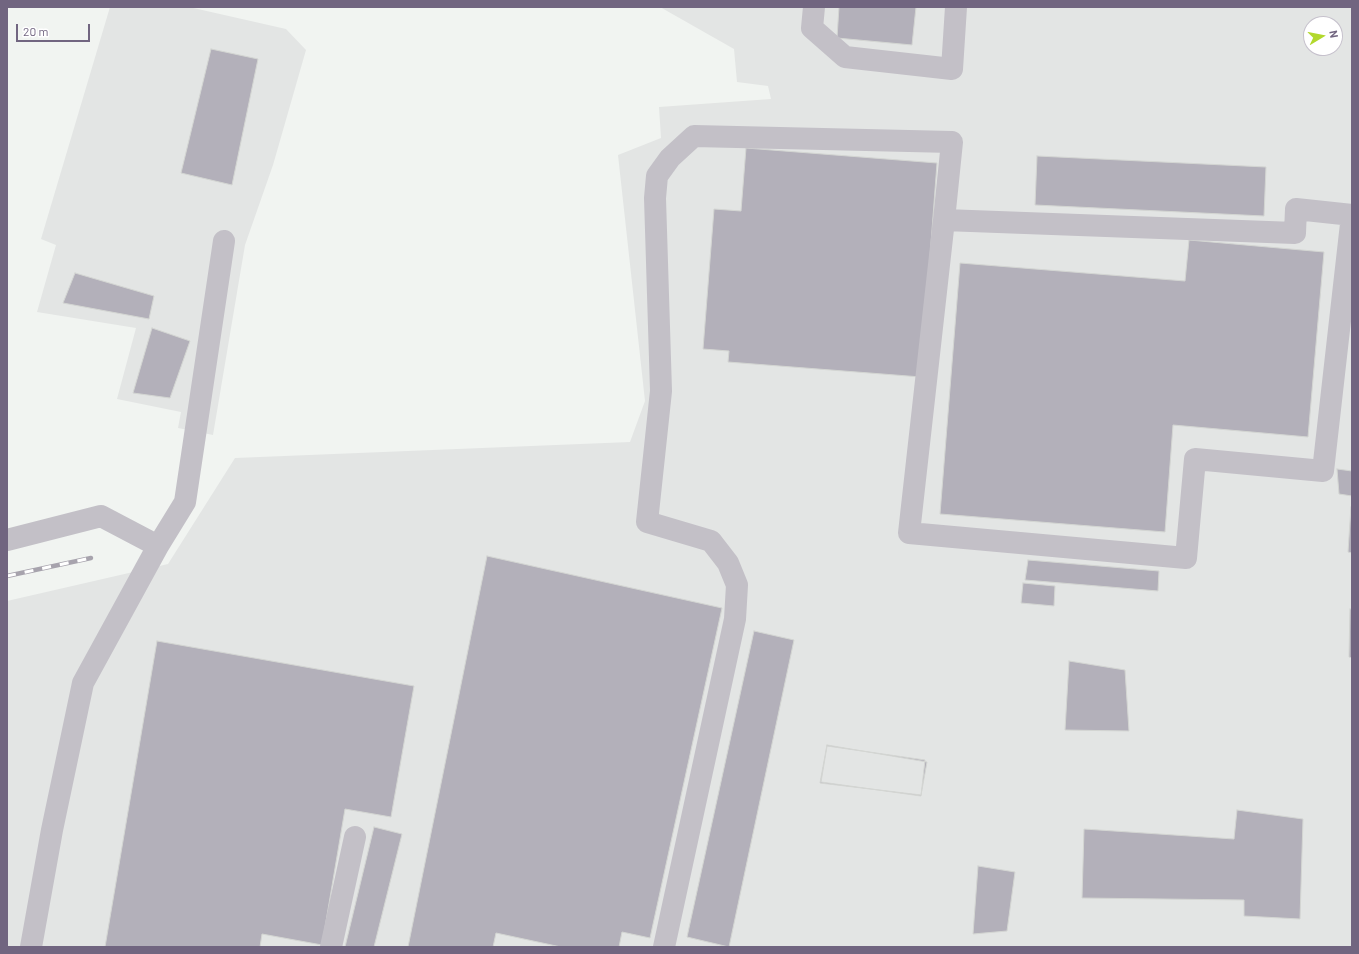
<!DOCTYPE html>
<html>
<head>
<meta charset="utf-8">
<style>
  body { margin:0 }
  #map { position:relative; width:1359px; height:954px; overflow:hidden; background:#f1f4f1; font-family:Barlow,sans-serif }
  canvas { display:block }
  .frame { position:absolute; inset:0; border:8px solid #716580; pointer-events:none }
  .north { position:absolute; left:1303px; top:16px; width:40px; height:40px; box-sizing:border-box; background:#fff; border:1px solid #c6c1cc; border-radius:50%; rotate:80deg; font-size:11px; font-weight:700; line-height:16px; text-align:center; color:#716580 }
  .north::after { content:''; display:block; margin:auto; width:14px; height:18px; background:#b2d82d; clip-path:polygon(50% 0,100% 100%,50% 72%,0 100%) }
  .scale { position:absolute; left:16px; top:24px; width:74px; height:18px; box-sizing:border-box; border:2px solid #716580; border-top:0; padding-left:5px; font-size:12px; line-height:14px; white-space:nowrap; color:#716580; -webkit-text-stroke:3px #fff; paint-order:stroke }
</style>
</head>
<body>
<div id="map">
<canvas width="1359" height="954"></canvas>
<div class="frame"></div>
<div class="north">N</div>
<div class="scale">20 m</div>
</div>
<script>
const g = document.querySelector('canvas').getContext('2d');
g.lineJoin = 'round';
function fill(path, color) { g.fillStyle = color; g.fill(path, 'evenodd'); }
const shape = rows => new Path2D(rows.map(r => 'M' + r).join(''));
function strokePath(path, color, width, dash) { g.strokeStyle = color; g.lineWidth = width; g.lineCap = dash ? 'butt' : 'round'; g.setLineDash(dash || []); g.stroke(path); }
fill(shape([
  [110,7,189,7,286,29,306,50,273,165,245,245,213,435,178,428,181,412,117,399,136,328,37,312,56,245,41,239],
  [660,7,1352,7,1352,947,7,947,7,601,168,564,235,458,630,442,645,401,618,155,661,138,659,107,771,99,768,86,737,82,734,49],
  [1311,24,1335,24,1335,48,1311,48]
]), '#e3e5e4');
const building = shape([
  [839,7,916,7,912,45,837,38,839,7],
  [211,49,258,59,232,185,181,173,211,49],
  [746,148,937,163,921,377,728,362,729,351,703,349,714,209,741,211,746,148],
  [1037,156,1266,167,1264,216,1035,205,1037,156],
  [1189,240,1324,252,1308,437,1173,425,1165,532,940,514,960,263,1185,281,1189,240],
  [75,273,154,296,149,319,63,303,75,273],
  [152,328,190,341,170,398,133,393,152,328],
  [1337,469,1352,471,1352,496,1339,494,1337,469],
  [1351,507,1352,507,1352,553,1348,552,1351,507],
  [487,556,722,608,650,938,622,932,619,947,561,947,496,933,493,947,408,947,487,556],
  [1028,560,1159,571,1158,591,1025,580,1028,560],
  [1023,583,1055,586,1054,606,1021,603,1023,583],
  [1350,609,1352,609,1352,658,1349,657,1350,609],
  [754,631,794,640,729,947,687,937,754,631],
  [157,641,414,686,391,817,345,809,322,945,262,934,260,947,105,947,157,641],
  [1069,661,1125,670,1129,731,1065,730,1069,661],
  [827,745,927,762,921,795,820,783,827,745],
  [827,746,925,760,921,796,821,782,827,746],
  [1237,810,1303,819,1300,919,1244,916,1244,900,1082,898,1084,829,1234,839,1237,810],
  [374,827,402,834,374,947,345,947,374,827],
  [978,866,1015,872,1007,931,973,934,978,866]
]);
fill(building, '#b3b0ba');
strokePath(building, '#d4d6d3', 1);
strokePath(shape([
  [814,7,812,28,845,57,952,69,956,7],
  [1296,209,1352,215,1323,471,1195,459,1186,558,909,533,944,220,1295,233,1296,209],
  [7,540,101,516,158,546],
  [31,947,52,830,83,683,158,546,185,502,224,241],
  [331,947,355,837],
  [664,947,735,619,737,585,728,563,711,541,647,522,661,391,655,198,657,176,670,158,694,136,952,142,944,220]
]), '#c3c0c7', 22);
const rail = shape([
  [7,576,91,558]
]);
strokePath(rail, '#a7a3ad', 4.5);
strokePath(rail, '#fff', 3, [9]);
</script>
</body>
</html>
